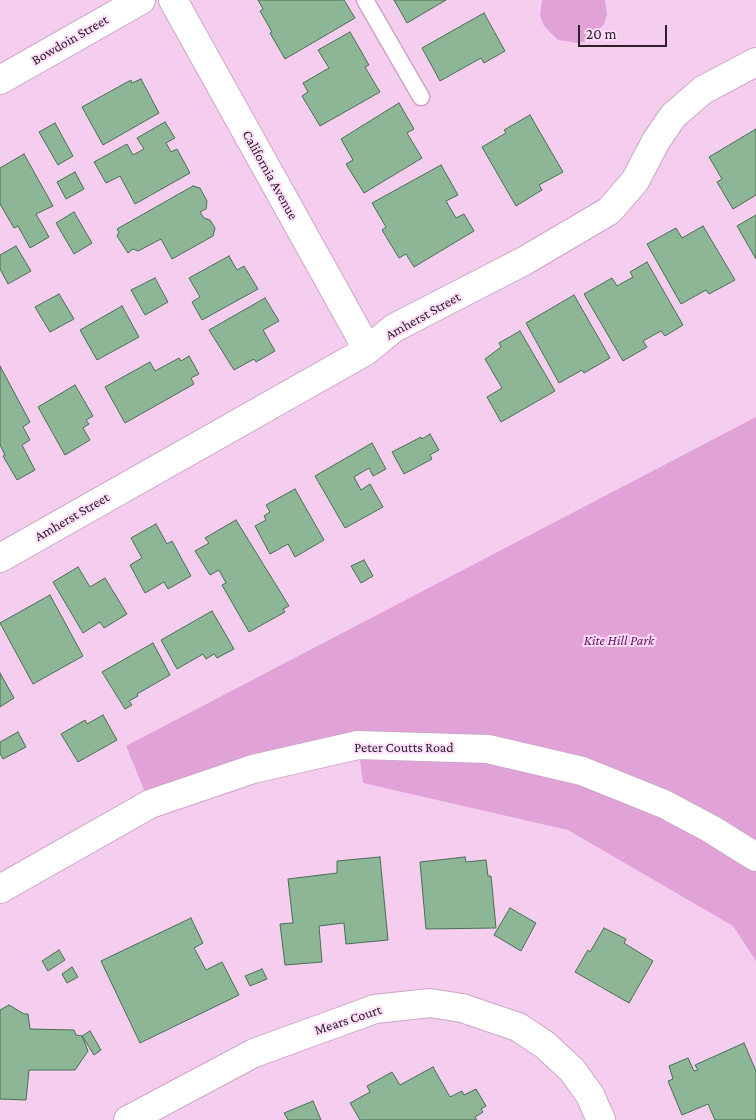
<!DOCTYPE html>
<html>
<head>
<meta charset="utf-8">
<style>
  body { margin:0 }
  #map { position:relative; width:756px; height:1120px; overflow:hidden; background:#f5cdef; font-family:"Crimson Pro",serif }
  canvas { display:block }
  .scale { position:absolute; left:578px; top:25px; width:89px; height:22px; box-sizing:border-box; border:2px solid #2f202d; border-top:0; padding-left:6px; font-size:15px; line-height:18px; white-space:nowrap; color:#2f202d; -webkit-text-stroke:4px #fdddf8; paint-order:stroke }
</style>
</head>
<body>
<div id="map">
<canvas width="756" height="1120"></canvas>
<div class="scale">20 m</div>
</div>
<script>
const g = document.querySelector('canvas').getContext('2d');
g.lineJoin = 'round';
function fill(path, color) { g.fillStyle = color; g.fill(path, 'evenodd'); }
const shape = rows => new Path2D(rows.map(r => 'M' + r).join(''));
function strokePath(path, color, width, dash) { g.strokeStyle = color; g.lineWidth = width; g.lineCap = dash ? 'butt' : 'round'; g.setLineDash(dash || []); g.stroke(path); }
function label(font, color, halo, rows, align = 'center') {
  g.font = font + ' "Crimson Pro",serif'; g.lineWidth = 4; g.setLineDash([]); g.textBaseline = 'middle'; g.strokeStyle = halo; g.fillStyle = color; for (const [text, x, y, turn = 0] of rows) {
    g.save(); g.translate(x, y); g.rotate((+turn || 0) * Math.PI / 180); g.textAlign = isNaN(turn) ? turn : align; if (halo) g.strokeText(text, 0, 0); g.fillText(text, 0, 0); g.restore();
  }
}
fill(shape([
  [542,0,605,0,607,14,604,24,589,40,579,43,558,40,544,26,540,15],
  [756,417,756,961,733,926,568,830,363,783,358,745,150,804,126,746]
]), '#e1a2d8');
const building = shape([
  [258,0,344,0,355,18,285,59,270,33,272,32,260,11,263,9,258,0],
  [394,0,446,0,407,23,394,0],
  [484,13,505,51,484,63,481,58,440,81,422,48,484,13],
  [350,32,369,65,365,67,380,92,320,126,302,96,308,92,303,83,329,68,318,50,350,32],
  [141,79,159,113,103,145,82,107,131,80,132,83,141,79],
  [399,103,414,129,407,133,422,158,364,193,346,164,353,160,341,139,399,103],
  [530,115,563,172,539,185,542,190,516,206,482,147,506,133,504,130,530,115],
  [165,122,175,138,166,143,171,152,177,149,190,173,135,204,120,176,106,183,94,162,127,144,133,155,144,149,137,138,165,122],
  [55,123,73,156,58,165,39,132,55,123],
  [756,129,756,195,733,209,717,182,722,179,709,157,756,129],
  [24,154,53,206,36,214,49,237,30,248,18,226,14,228,0,204,0,168,24,154],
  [441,165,458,195,446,201,456,218,464,214,474,231,414,267,406,254,399,258,382,230,386,227,372,203,441,165],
  [75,172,84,189,66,199,57,182,75,172],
  [193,186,200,188,207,201,206,209,200,212,204,218,210,220,215,228,213,236,172,259,161,239,138,251,133,249,128,253,117,236,119,232,117,229,193,186],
  [74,212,92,243,74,254,56,223,74,212],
  [756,215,756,259,737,226,756,215],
  [703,226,735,280,709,294,706,290,681,304,647,244,676,228,682,238,703,226],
  [16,246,31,271,8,284,0,269,0,255,16,246],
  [229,256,237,270,244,266,258,289,202,320,192,302,200,297,189,278,229,256],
  [647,262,683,325,665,336,661,331,643,341,647,347,623,361,584,294,612,278,617,286,633,277,630,272,647,262],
  [155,278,168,302,145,315,131,290,155,278],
  [59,294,74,319,50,332,35,307,59,294],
  [574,295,610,358,584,373,582,370,559,383,526,323,574,295],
  [265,298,279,321,263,330,275,351,256,362,254,359,234,370,209,330,265,298],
  [122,306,139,337,97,360,80,330,122,306],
  [520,331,555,391,501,422,487,397,502,388,485,359,501,347,499,343,520,331],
  [189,356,199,374,191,378,194,384,125,423,105,387,150,362,155,371,179,358,181,361,189,356],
  [0,366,30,422,23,427,30,440,22,445,35,470,17,480,3,456,5,455,0,445,0,366],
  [75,385,93,416,86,420,89,424,83,428,90,440,65,455,38,407,75,385],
  [430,434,439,450,430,455,432,459,404,474,392,452,421,437,422,439,430,434],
  [372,443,386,469,373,476,369,468,354,477,361,490,370,484,383,507,345,528,315,476,372,443],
  [295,489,324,540,295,557,288,544,270,554,255,526,266,520,264,516,270,512,266,505,295,489],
  [236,520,289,606,283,609,285,612,249,632,222,585,226,583,219,570,210,575,195,551,209,543,205,538,236,520],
  [156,524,167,544,172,541,191,576,168,589,164,582,145,593,130,565,142,558,131,538,156,524],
  [364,560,373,576,361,583,351,566,364,560],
  [78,567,90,587,105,578,127,614,104,628,100,622,83,633,53,582,78,567],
  [50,595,83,656,33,684,0,623,50,595],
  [212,611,234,649,217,658,214,654,206,659,203,654,177,669,161,640,212,611],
  [153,643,170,675,137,694,138,696,129,701,132,705,125,709,102,672,153,643],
  [0,673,14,698,0,707,0,673],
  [103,715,117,740,78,762,61,734,85,720,87,724,103,715],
  [18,732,26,747,3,759,0,754,0,742,18,732],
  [380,857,388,940,346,944,344,923,319,926,322,962,285,965,280,924,293,923,288,879,337,873,337,861,380,857],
  [465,857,466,862,486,860,488,876,491,876,496,928,426,929,420,862,465,857],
  [510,908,536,923,521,951,494,935,510,908],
  [191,918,203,943,194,948,206,970,222,962,239,995,140,1043,101,961,191,918],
  [604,928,626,939,624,943,653,961,629,1003,575,972,588,950,590,952,604,928],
  [59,950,65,960,48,971,42,961,59,950],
  [72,967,78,977,67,983,62,974,72,967],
  [262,969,267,979,250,986,245,976,262,969],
  [9,1005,24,1014,28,1014,30,1029,74,1030,76,1035,82,1036,88,1051,75,1070,29,1070,26,1100,0,1099,0,1010,9,1005],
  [90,1031,101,1050,94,1055,82,1036,90,1031],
  [744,1043,756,1071,756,1120,715,1120,708,1104,682,1115,668,1081,673,1079,669,1066,688,1058,694,1071,698,1070,695,1065,744,1043],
  [433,1067,450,1097,462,1091,464,1095,476,1089,486,1106,481,1109,483,1112,475,1117,477,1120,360,1120,350,1103,370,1092,367,1086,392,1072,400,1085,433,1067],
  [313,1101,321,1120,288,1120,284,1113,313,1101]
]);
fill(building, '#8db696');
strokePath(building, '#486e51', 1);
const lane = shape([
  [365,0,421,97]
]);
const street = shape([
  [173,0,360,336,366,351],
  [0,80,141,0],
  [0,558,366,351,394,328,524,261,609,211,635,181,656,141,673,116,703,90,756,62],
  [128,1120,254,1053,375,1009,430,1003,462,1008,518,1027,545,1045,572,1070,590,1095,601,1120]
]);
const secondary = shape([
  [0,889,150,804,253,769,358,745,488,749,582,771,664,804,711,829,756,857]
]);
strokePath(lane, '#cca6c7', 19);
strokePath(street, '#cca6c7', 30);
strokePath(secondary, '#cca6c7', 30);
strokePath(lane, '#fff', 16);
strokePath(street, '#fff', 28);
strokePath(secondary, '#fff', 28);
label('14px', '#2f202d', '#fdddf8', [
  ["Bowdoin Street",70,40,-30],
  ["California Avenue",270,175,61],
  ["Amherst Street",423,316,-29],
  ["Amherst Street",72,517,-30],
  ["Peter Coutts Road",404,748],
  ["Mears Court",348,1020,-18]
]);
label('italic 14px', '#6a0d64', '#fdddf8', [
  ["Kite Hill Park",619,641]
]);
</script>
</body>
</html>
